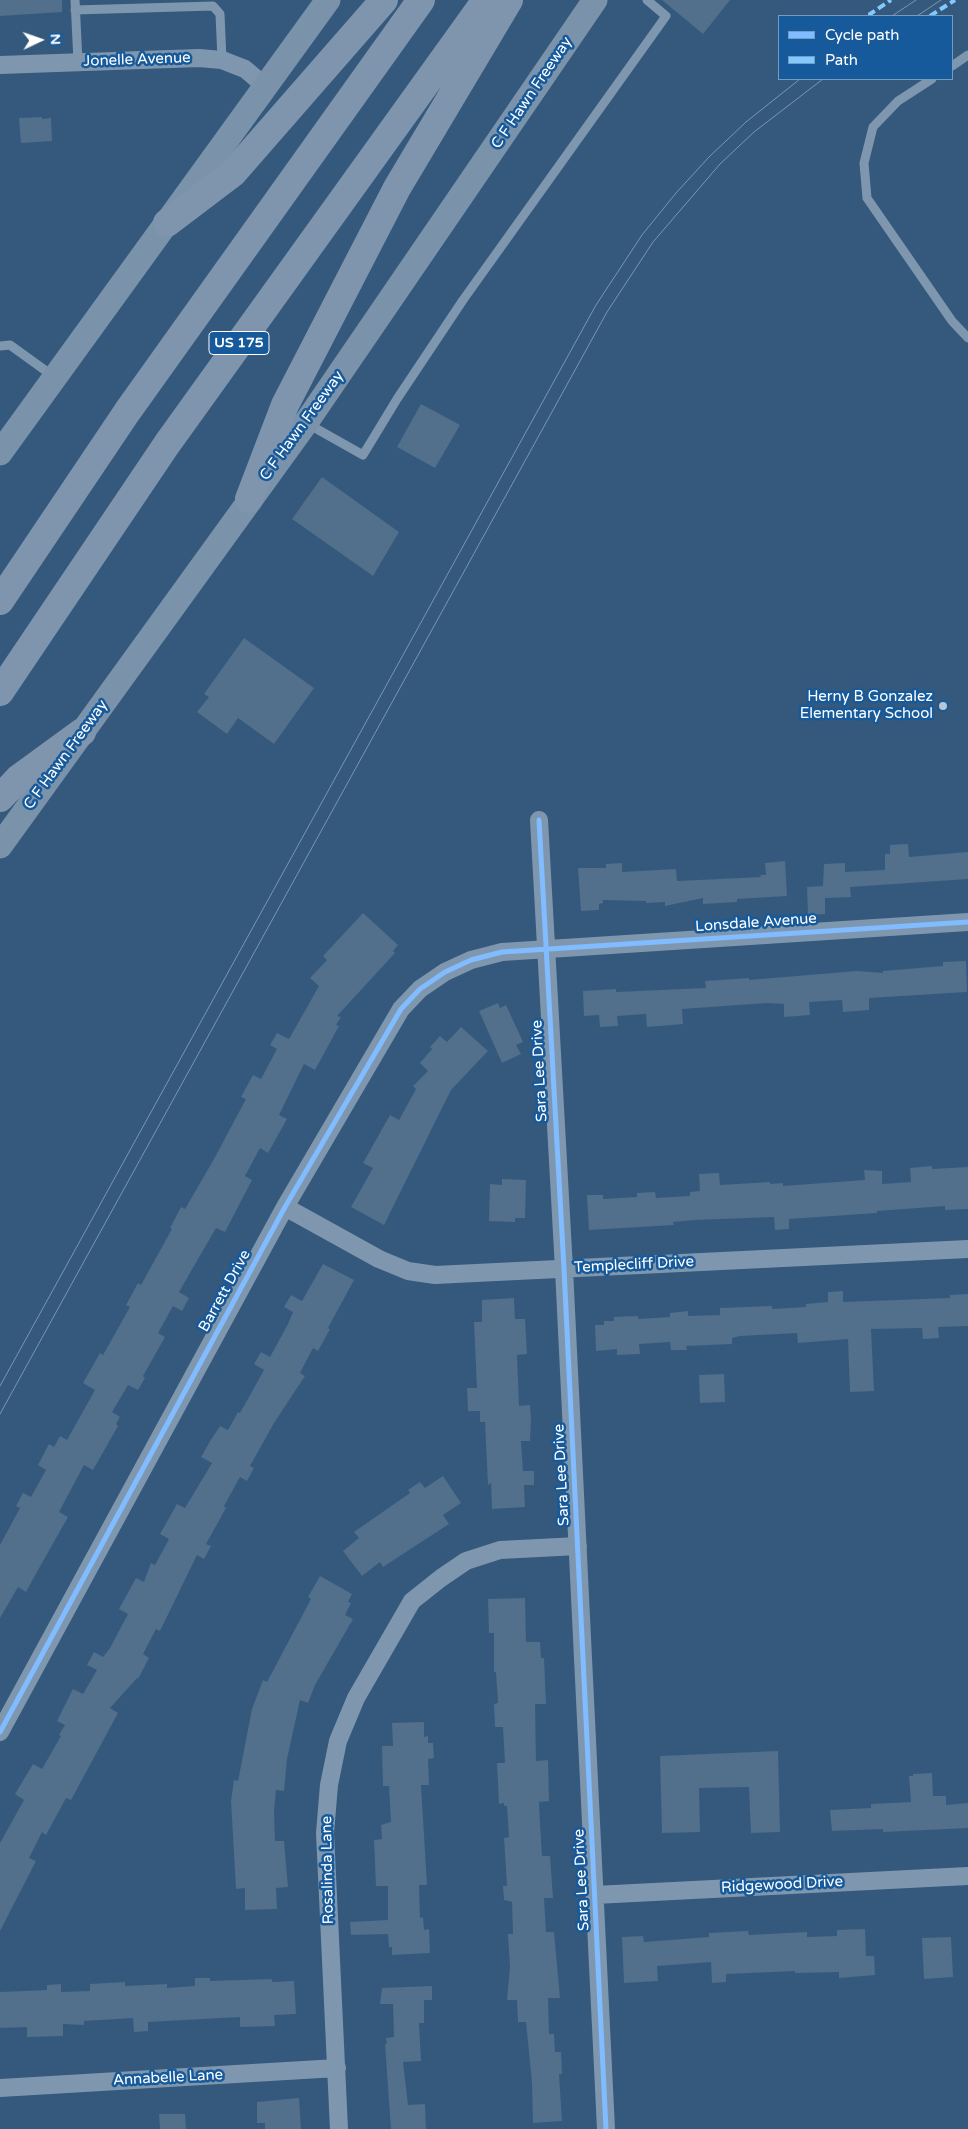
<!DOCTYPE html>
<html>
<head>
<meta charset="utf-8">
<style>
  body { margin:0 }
  #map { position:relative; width:968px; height:2129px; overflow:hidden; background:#34597d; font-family:"Varela Round",sans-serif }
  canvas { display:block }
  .legend { position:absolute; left:778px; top:15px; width:175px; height:65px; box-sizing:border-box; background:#165a9b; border:1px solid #739cc3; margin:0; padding:6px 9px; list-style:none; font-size:15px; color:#fff }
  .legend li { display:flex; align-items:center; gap:10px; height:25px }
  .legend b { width:25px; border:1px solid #739cc3 }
  .north { position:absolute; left:15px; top:15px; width:50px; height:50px; -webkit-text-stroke:4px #165a9b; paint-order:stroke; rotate:87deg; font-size:14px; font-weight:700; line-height:20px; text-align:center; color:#fff }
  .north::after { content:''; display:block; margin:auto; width:18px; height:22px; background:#fff; clip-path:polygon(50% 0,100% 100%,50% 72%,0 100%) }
</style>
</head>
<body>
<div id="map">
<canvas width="968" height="2129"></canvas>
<ul class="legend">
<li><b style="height:6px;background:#80bcff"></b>Cycle path</li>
<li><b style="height:6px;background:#80caff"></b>Path</li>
</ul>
<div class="north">N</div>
</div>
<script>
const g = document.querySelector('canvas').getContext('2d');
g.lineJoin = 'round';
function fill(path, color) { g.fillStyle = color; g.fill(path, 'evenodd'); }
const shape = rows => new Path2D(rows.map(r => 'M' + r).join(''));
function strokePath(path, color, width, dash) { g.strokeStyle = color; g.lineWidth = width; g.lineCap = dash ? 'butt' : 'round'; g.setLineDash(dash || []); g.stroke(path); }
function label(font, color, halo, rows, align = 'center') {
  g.font = font + ' "Varela Round",sans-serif'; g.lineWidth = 5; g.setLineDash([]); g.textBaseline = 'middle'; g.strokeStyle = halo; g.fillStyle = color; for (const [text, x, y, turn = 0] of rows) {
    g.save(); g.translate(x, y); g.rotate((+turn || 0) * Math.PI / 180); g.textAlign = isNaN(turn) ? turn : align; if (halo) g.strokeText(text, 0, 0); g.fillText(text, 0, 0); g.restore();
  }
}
fill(shape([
  [0,0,62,0,62,12,0,16],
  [662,0,730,0,703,34],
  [42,117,42,119,51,118,52,141,21,143,19,118],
  [421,404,460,425,435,468,397,447],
  [322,477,399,532,373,576,292,519],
  [244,638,314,688,274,744,238,718,227,734,197,712,209,697,204,694],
  [908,844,909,857,968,852,968,879,850,887,851,897,825,898,825,914,808,915,807,887,823,886,824,864,845,863,845,872,885,870,885,854,890,854,890,845],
  [785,861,787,896,737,899,737,902,703,904,703,898,665,906,665,902,646,903,646,901,603,900,603,903,599,904,599,910,581,911,578,868,606,868,606,864,622,863,622,872,676,869,677,881,761,877,760,875,766,875,765,863],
  [363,913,398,945,393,951,395,953,337,1016,341,1017,336,1025,339,1026,315,1070,304,1064,279,1115,287,1119,268,1153,260,1148,245,1176,252,1180,225,1232,216,1228,179,1292,189,1298,182,1311,173,1306,158,1333,165,1337,143,1376,145,1378,138,1390,128,1385,112,1412,120,1417,116,1424,118,1426,93,1470,84,1465,59,1512,68,1517,33,1579,26,1592,18,1587,0,1618,0,1545,20,1508,16,1506,23,1493,31,1497,46,1470,38,1465,49,1444,54,1447,60,1436,67,1440,95,1390,83,1383,100,1353,103,1355,130,1307,126,1305,138,1283,141,1285,172,1229,170,1228,181,1207,185,1209,214,1159,246,1099,241,1097,253,1075,261,1079,277,1049,270,1045,277,1033,289,1039,319,986,310,978,327,960,323,956],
  [966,961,967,992,869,998,869,1010,843,1012,842,1000,809,1002,810,1015,784,1017,784,1004,767,1003,682,1009,683,1024,647,1027,646,1014,617,1016,618,1026,600,1027,599,1015,584,1016,583,991,616,989,616,992,706,988,705,981,749,978,749,980,857,971,883,973,883,971,943,966,943,962],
  [498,1003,500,1008,506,1005,523,1042,516,1045,521,1054,502,1063,479,1011],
  [461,1027,488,1051,451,1090,384,1225,351,1207,373,1168,363,1163,390,1115,399,1120,416,1089,413,1086,428,1071,420,1063,432,1049,430,1047,440,1036,447,1042],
  [932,1166,932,1169,968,1167,968,1209,945,1210,945,1206,877,1211,877,1213,789,1219,789,1229,775,1230,774,1217,694,1220,673,1222,674,1225,589,1230,587,1195,603,1195,603,1199,637,1197,637,1193,655,1192,656,1198,690,1196,690,1192,700,1191,699,1174,719,1173,720,1185,770,1182,770,1184,783,1183,783,1186,865,1180,864,1170,882,1171,882,1184,911,1182,910,1168],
  [502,1179,526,1180,525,1218,515,1218,515,1222,489,1221,490,1184,502,1185],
  [323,1264,354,1280,328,1328,330,1329,318,1351,313,1348,300,1373,305,1376,274,1423,250,1466,254,1468,247,1481,240,1477,224,1506,226,1508,206,1544,211,1546,204,1559,197,1555,160,1631,156,1629,143,1654,149,1658,138,1679,137,1678,110,1708,118,1713,71,1800,66,1798,46,1835,42,1832,29,1858,36,1861,0,1931,0,1843,24,1800,15,1794,33,1764,42,1769,61,1736,59,1735,65,1725,57,1721,73,1689,83,1694,97,1670,87,1665,94,1652,103,1657,110,1648,128,1614,119,1609,136,1578,144,1582,151,1563,155,1565,169,1539,160,1534,177,1504,185,1508,212,1463,201,1457,209,1443,220,1426,228,1430,238,1412,240,1413,264,1370,254,1364,261,1352,270,1357,288,1324,293,1312,284,1307,291,1295,302,1301],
  [843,1291,843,1302,950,1298,950,1295,968,1294,968,1326,938,1327,939,1338,923,1339,922,1328,871,1329,874,1391,850,1392,848,1339,798,1343,797,1333,740,1336,732,1338,732,1344,686,1346,687,1350,671,1350,670,1342,639,1344,640,1354,617,1355,617,1349,596,1351,595,1325,604,1325,604,1321,614,1321,614,1317,638,1316,638,1319,670,1317,670,1313,688,1311,688,1316,720,1315,720,1308,772,1306,772,1309,806,1307,806,1304,828,1302,828,1292],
  [514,1298,515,1319,525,1319,527,1354,517,1355,519,1406,530,1405,531,1420,530,1441,521,1441,523,1471,534,1471,534,1485,524,1485,525,1507,492,1509,491,1483,488,1485,485,1422,480,1422,480,1411,468,1411,467,1388,477,1388,474,1322,482,1322,482,1300],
  [724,1374,725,1402,700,1403,699,1375],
  [443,1476,461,1503,443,1515,449,1524,383,1567,380,1562,362,1576,343,1551,359,1538,354,1532,410,1493,408,1490,420,1482,425,1488],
  [320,1576,352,1594,348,1602,351,1603,345,1615,353,1619,315,1685,308,1703,300,1700,287,1759,284,1791,276,1790,274,1811,275,1841,284,1841,288,1887,276,1888,277,1909,245,1910,245,1888,236,1889,231,1801,234,1780,238,1781,252,1709,263,1680,267,1682,311,1599,308,1597],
  [525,1598,526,1642,540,1642,541,1658,544,1658,546,1704,535,1704,536,1761,548,1760,549,1801,539,1802,540,1824,542,1856,550,1856,553,1898,544,1898,546,1932,554,1932,560,1998,548,1998,549,2034,554,2034,555,2052,561,2052,562,2074,559,2074,562,2121,533,2123,532,2083,526,2022,518,2022,517,2000,507,2000,510,1967,508,1934,513,1934,512,1902,504,1900,503,1886,507,1886,504,1838,509,1837,507,1806,504,1806,504,1803,499,1804,497,1763,505,1763,503,1727,495,1727,494,1704,498,1703,496,1672,494,1672,494,1633,489,1633,488,1599],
  [424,1722,424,1737,428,1736,428,1743,433,1743,434,1758,428,1759,429,1785,421,1785,427,1885,419,1885,420,1918,423,1917,424,1930,429,1929,430,1953,392,1955,392,1947,389,1947,388,1934,351,1935,350,1922,388,1920,388,1886,376,1886,374,1840,382,1839,381,1825,391,1822,389,1786,383,1786,382,1746,393,1746,392,1723],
  [778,1751,780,1832,751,1833,749,1787,699,1788,700,1832,662,1833,660,1756],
  [932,1773,933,1796,946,1796,946,1805,968,1803,968,1828,883,1832,883,1829,832,1831,830,1810,871,1808,871,1804,911,1802,909,1776,913,1776,913,1774],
  [865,1929,866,1956,874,1956,875,1975,839,1978,839,1972,795,1973,795,1971,726,1974,726,1982,712,1983,711,1962,657,1966,658,1981,624,1983,622,1937,643,1936,644,1942,709,1937,709,1933,748,1931,749,1935,807,1932,807,1937,837,1936,837,1930],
  [951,1937,953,1977,924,1979,922,1938],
  [195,1978,210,1978,210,1981,272,1979,272,1982,294,1981,296,2014,274,2015,275,2026,240,2027,240,2017,148,2022,148,2031,134,2032,133,2018,84,2021,84,2025,63,2024,63,2036,27,2037,27,2027,0,2028,0,1992,47,1990,47,1985,61,1984,61,1992,90,1991,90,1984,125,1982,125,1986,167,1984,167,1988,195,1986],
  [432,1986,432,2000,424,2000,424,2023,419,2023,421,2061,403,2062,408,2105,425,2104,426,2129,391,2129,385,2044,387,2044,386,2038,394,2037,393,2004,380,2004,382,1988],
  [299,2098,301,2129,265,2129,265,2123,257,2123,257,2102],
  [159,2114,185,2114,186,2129,160,2129]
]), '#526f8b');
strokePath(shape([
  [75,0,78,62],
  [75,10,213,6,220,14,222,60],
  [952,66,968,55],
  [932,79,898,101,873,127,864,163,867,198,952,321,968,338],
  [0,346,10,345,53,376],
  [308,424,363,455,397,399,463,300,666,16,647,0]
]), '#7f97ae', 9);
strokePath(shape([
  [0,65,199,58,222,60,245,69,265,86],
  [539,820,564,1269,606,2129],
  [285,1207,379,1259,408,1271,435,1275,968,1249],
  [0,1732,285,1207,401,1009,420,989,445,972,471,960,502,952,968,922],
  [595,1895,968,1876],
  [0,2088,337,2068],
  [339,2129,325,1833,329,1785,338,1741,356,1698,412,1601,441,1578,466,1561,500,1550,578,1546]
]), '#7f97ae', 18);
strokePath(shape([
  [0,453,328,0],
  [0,846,303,427,595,0]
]), '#7a93ab', 25);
strokePath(shape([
  [167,223,233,173,384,0],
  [249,499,285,405,397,188,509,0],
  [0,601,127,412,421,0],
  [0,692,167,444,486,0],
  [0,798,19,778,82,732]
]), '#7f95ad', 28);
strokePath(shape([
  [892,16,916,0],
  [917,16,941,0],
  [0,1386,596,305,642,235,676,193,709,157,746,122,800,79],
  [0,1414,607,312,653,242,720,164,754,132,823,79]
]), '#7f95ad', 1);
strokePath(shape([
  [871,16,870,14,891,0],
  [930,16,955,0]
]), '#80caff', 4, [8, 4]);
strokePath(shape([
  [539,820,564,1269,606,2129],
  [0,1732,285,1207,401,1009,420,989,445,972,471,960,502,952,968,922]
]), '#80bcff', 5);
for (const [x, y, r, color] of [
  [943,706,5,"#b8c5d2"]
]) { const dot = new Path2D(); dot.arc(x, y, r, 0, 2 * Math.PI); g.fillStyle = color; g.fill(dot); strokePath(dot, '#165a9b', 2); }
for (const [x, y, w] of [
  [239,343,60]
]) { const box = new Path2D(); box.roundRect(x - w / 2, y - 11.5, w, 23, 4); g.fillStyle = '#165a9b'; g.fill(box); strokePath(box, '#fff', 1); }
label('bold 14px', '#fff', null, [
  ["US 175",239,343]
]);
label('15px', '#fff', '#165a9b', [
  ["Jonelle Avenue",137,60,-2],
  ["C F Hawn Freeway",532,93,-56],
  ["C F Hawn Freeway",302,426,-54],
  ["C F Hawn Freeway",66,755,-54],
  ["Lonsdale Avenue",756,923,-4],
  ["Sara Lee Drive",540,1071,-93],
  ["Templecliff Drive",634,1265,-3],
  ["Barrett Drive",225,1291,-61],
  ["Sara Lee Drive",562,1475,-93],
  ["Rosalinda Lane",328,1870,-91],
  ["Sara Lee Drive",582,1880,-93],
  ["Ridgewood Drive",782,1885,-3],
  ["Annabelle Lane",168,2078,-3]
]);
label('15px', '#fff', '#165a9b', [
  ["Herny B Gonzalez",933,697],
  ["Elementary School",933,714]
], 'right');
</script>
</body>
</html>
